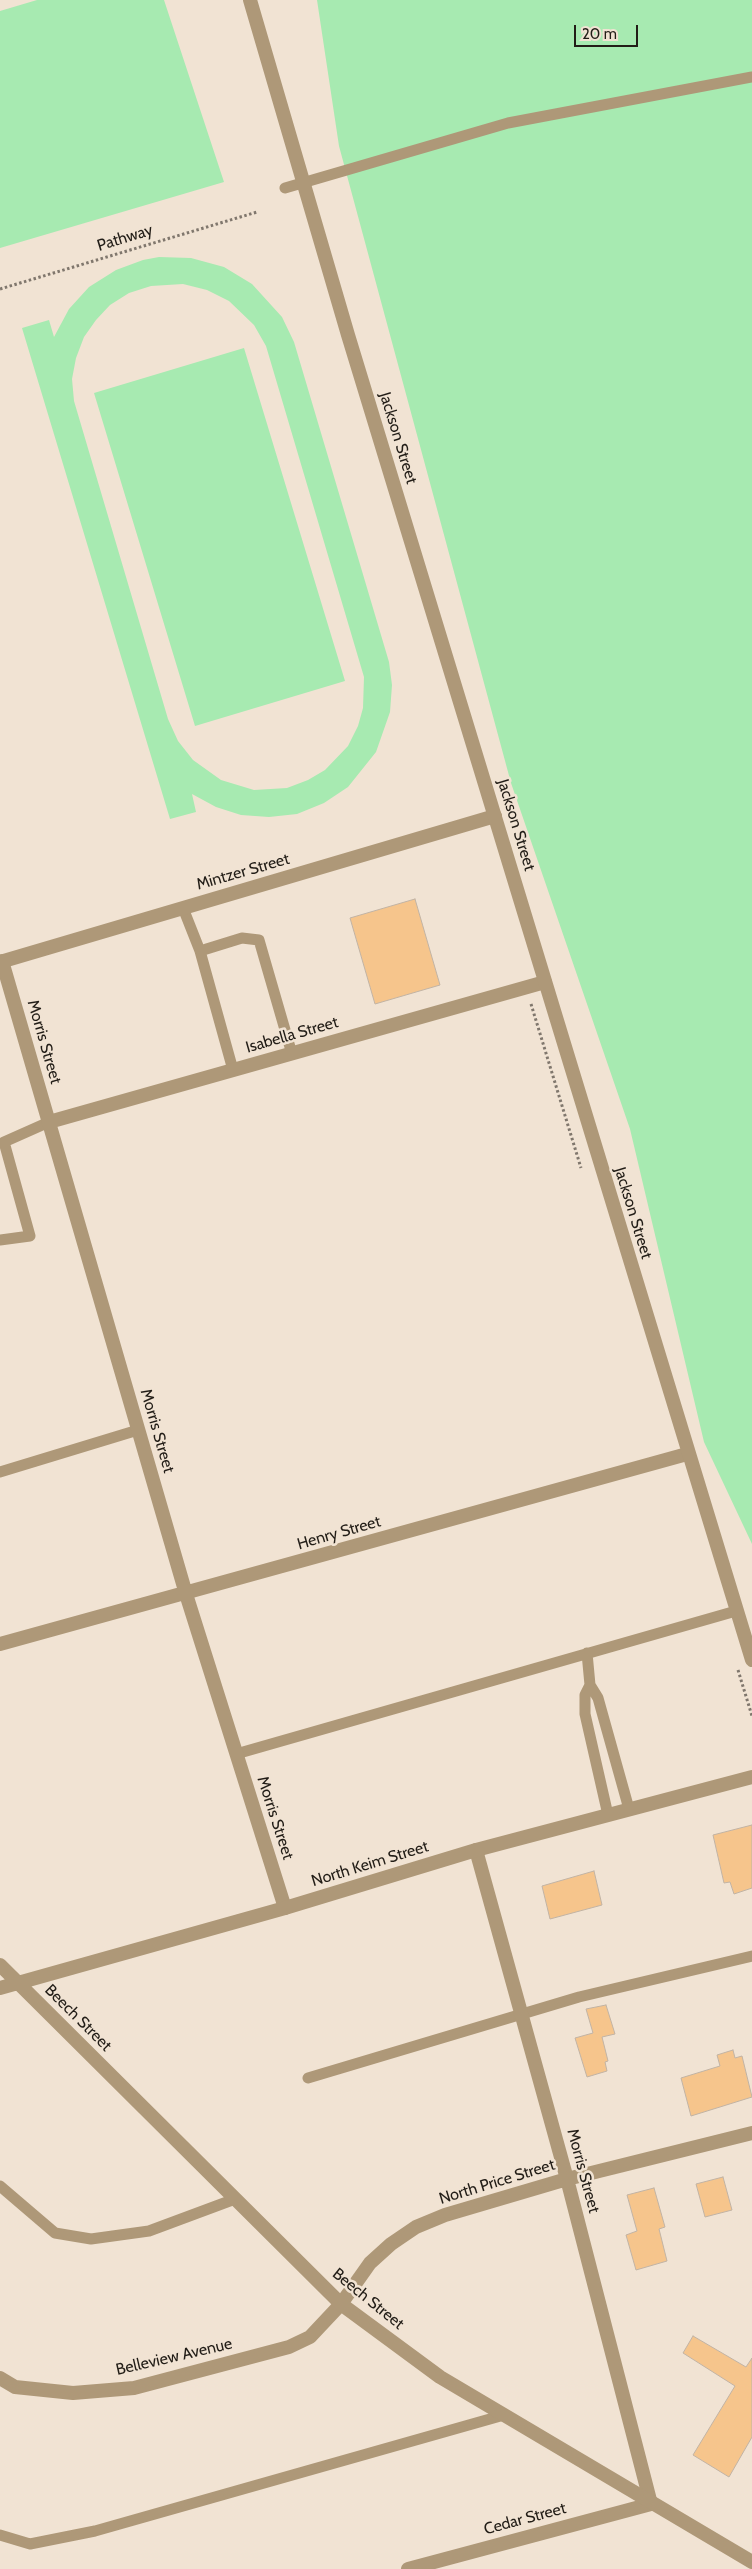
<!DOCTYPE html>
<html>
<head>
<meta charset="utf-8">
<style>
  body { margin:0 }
  #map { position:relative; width:752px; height:2569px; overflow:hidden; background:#f1e3d3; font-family:Cabin,sans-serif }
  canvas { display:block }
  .scale { position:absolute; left:574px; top:25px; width:64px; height:22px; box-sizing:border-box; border:2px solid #221d17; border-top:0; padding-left:6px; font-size:15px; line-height:18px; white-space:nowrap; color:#221d17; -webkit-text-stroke:4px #f1e3d3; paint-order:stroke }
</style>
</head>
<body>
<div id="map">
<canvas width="752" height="2569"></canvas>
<div class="scale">20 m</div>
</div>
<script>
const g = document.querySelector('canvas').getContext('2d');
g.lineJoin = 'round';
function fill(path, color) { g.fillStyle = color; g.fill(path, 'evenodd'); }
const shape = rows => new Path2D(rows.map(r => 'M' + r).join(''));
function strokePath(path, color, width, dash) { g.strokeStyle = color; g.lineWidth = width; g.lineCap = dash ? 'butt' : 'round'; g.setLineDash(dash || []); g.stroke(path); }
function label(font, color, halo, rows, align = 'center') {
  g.font = font + ' Cabin,sans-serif'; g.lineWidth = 5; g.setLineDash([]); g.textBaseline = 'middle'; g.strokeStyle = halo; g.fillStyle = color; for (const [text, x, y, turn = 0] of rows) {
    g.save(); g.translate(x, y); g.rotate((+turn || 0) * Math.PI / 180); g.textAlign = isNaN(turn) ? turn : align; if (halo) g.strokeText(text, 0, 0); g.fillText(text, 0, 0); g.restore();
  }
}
fill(shape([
  [37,0,164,0,224,182,0,248,0,11],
  [317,0,752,0,752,1544,704,1442,630,1129,511,783,339,146],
  [159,257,191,258,224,267,252,284,282,317,294,342,389,662,392,685,390,712,376,752,348,787,324,803,297,814,269,817,241,815,216,807,192,794,196,812,170,819,22,328,49,320,54,337,69,309,89,287,116,270,143,260],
  [183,284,207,290,229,301,254,325,266,346,364,677,363,708,358,726,348,746,325,770,308,780,287,788,254,790,221,780,193,760,178,741,168,719,74,401,72,379,76,358,84,337,96,320,110,305,129,293,151,286],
  [244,348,345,681,195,726,94,393]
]), '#a7eab1');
const building = shape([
  [415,899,440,985,375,1004,350,918,415,899],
  [752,1825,752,1888,734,1894,730,1882,724,1883,713,1835,752,1825],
  [594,1871,602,1905,550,1919,542,1886,594,1871],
  [606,2005,615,2034,602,2037,608,2061,605,2062,607,2071,587,2077,575,2038,593,2033,586,2009,606,2005],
  [733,2050,735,2058,742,2056,752,2097,691,2116,681,2078,720,2066,717,2055,733,2050],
  [723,2177,732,2210,705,2217,696,2184,723,2177],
  [654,2188,665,2227,659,2229,667,2261,636,2270,626,2235,637,2231,627,2195,654,2188],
  [693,2336,746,2367,752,2358,752,2437,729,2477,693,2455,735,2386,683,2353,693,2336]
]);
fill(building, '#f6c58c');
strokePath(building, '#c1b3a4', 1);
strokePath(shape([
  [0,289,257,212],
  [531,1004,581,1168],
  [738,1670,752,1716]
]), '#80776d', 3, [2.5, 2.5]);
strokePath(shape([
  [285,188,508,123,752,77],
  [183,908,200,951],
  [233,1070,200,951,242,938,259,940,292,1054],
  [0,1240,30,1236,4,1142,49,1122],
  [0,1472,138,1430],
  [587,1653,590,1685,598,1698,629,1809],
  [590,1685,585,1695,585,1714,608,1815],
  [236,1754,736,1611],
  [308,2078,579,1997,752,1956],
  [0,2186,55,2233,91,2239,149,2231,235,2199],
  [0,2535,30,2544,95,2531,504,2415]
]), '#ae9878', 11);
strokePath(shape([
  [2,961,186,1594,285,1908],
  [0,962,495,816],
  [49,1122,545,982],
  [0,1644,687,1454],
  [0,2378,15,2387,73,2393,134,2388,289,2347,310,2337,341,2304,370,2263,391,2244,416,2227,445,2215,567,2179,752,2133],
  [408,2569,651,2504,567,2179,476,1850]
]), '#ae9878', 14);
strokePath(shape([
  [250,0,348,335,752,1660],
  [0,1965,341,2304,440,2377,752,2562],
  [0,1988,285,1908,476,1850,752,1777]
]), '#ae9878', 14);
label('16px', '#221d17', '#f1e3d3', [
  ["Pathway",125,238,-17],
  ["Jackson Street",398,438,73],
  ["Jackson Street",516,825,73],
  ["Mintzer Street",243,872,-16],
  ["Isabella Street",292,1035,-16],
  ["Morris Street",44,1042,74],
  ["Jackson Street",633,1213,73],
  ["Morris Street",157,1431,74],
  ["Henry Street",339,1533,-16],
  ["Morris Street",275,1818,72],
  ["North Keim Street",370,1864,-17],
  ["Beech Street",78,2018,45],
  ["Morris Street",583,2171,75],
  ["North Price Street",497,2182,-17],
  ["Beech Street",368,2299,39],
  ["Belleview Avenue",174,2357,-13],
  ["Cedar Street",525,2519,-15]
]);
</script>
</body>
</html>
